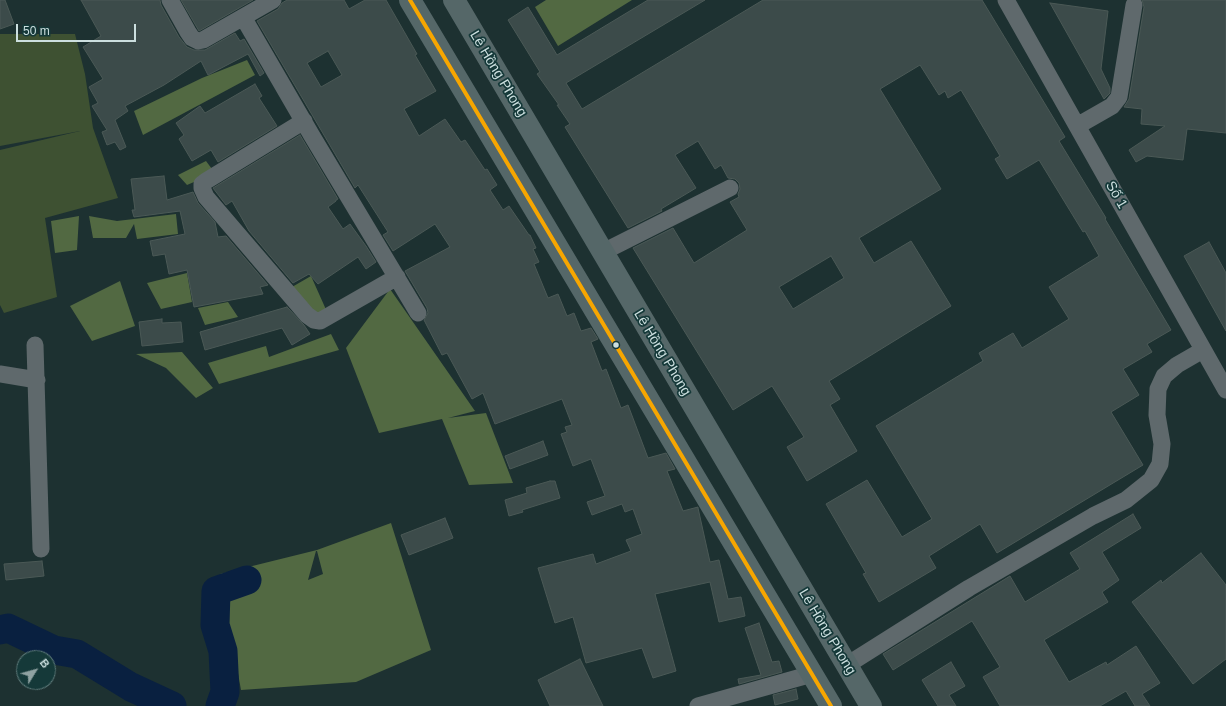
<!DOCTYPE html>
<html>
<head>
<meta charset="utf-8">
<style>
  body { margin:0 }
  #map { position:relative; width:1226px; height:706px; overflow:hidden; background:#1d3131; font-family:Helvetica,sans-serif }
  canvas { display:block }
  .north { position:absolute; left:16px; top:650px; width:40px; height:40px; box-sizing:border-box; background:#153939; border:1px solid #5e7b7b; border-radius:50%; rotate:53deg; font-size:11px; font-weight:700; line-height:16px; text-align:center; color:#ccdfdf }
  .north::after { content:''; display:block; margin:auto; width:14px; height:18px; background:#8fa2a2; clip-path:polygon(50% 0,100% 100%,50% 72%,0 100%) }
  .scale { position:absolute; left:16px; top:24px; width:120px; height:18px; box-sizing:border-box; border:2px solid #ccdfdf; border-top:0; padding-left:5px; font-size:12px; line-height:14px; white-space:nowrap; color:#ccdfdf; -webkit-text-stroke:3px #153939; paint-order:stroke }
</style>
</head>
<body>
<div id="map">
<canvas width="1226" height="706"></canvas>
<div class="north">B</div>
<div class="scale">50 m</div>
</div>
<script>
const g = document.querySelector('canvas').getContext('2d');
g.lineJoin = 'round';
function fill(path, color) { g.fillStyle = color; g.fill(path, 'evenodd'); }
const shape = rows => new Path2D(rows.map(r => 'M' + r).join(''));
function strokePath(path, color, width, dash) { g.strokeStyle = color; g.lineWidth = width; g.lineCap = dash ? 'butt' : 'round'; g.setLineDash(dash || []); g.stroke(path); }
function label(font, color, halo, rows, align = 'center') {
  g.font = font + ' Helvetica,sans-serif'; g.lineWidth = 3.5; g.setLineDash([]); g.textBaseline = 'middle'; g.strokeStyle = halo; g.fillStyle = color; for (const [text, x, y, turn = 0] of rows) {
    g.save(); g.translate(x, y); g.rotate((+turn || 0) * Math.PI / 180); g.textAlign = isNaN(turn) ? turn : align; if (halo) g.strokeText(text, 0, 0); g.fillText(text, 0, 0); g.restore();
  }
}
fill(shape([
  [0,34,75,34,85,74,93,128,118,198,45,218,57,297,4,313,0,305,0,150,80,131,0,146]
]), '#3e5132');
fill(shape([
  [546,0,632,0,558,46,535,7],
  [247,60,255,75,143,135,134,111,202,78],
  [206,161,215,173,187,185,178,175],
  [176,214,178,234,137,239,134,224,126,238,93,238,89,216,117,221],
  [79,216,77,250,55,253,51,221],
  [187,273,192,302,161,309,147,283],
  [311,276,328,314,318,317,292,287],
  [120,281,135,326,92,341,70,306],
  [390,289,475,411,448,418,486,413,513,483,469,485,442,419,379,433,346,348],
  [228,302,238,317,205,325,198,308],
  [331,334,339,350,219,384,208,363,266,346,269,357],
  [182,352,213,388,196,398,166,368,136,354],
  [391,523,431,650,356,682,241,690,220,574,317,550],
  [317,551,323,574,308,580,316,551]
]), '#526942');
strokePath(shape([
  [0,630,8,628,54,650,77,654,131,687,172,706],
  [220,706,225,692,223,651,215,625,216,591,247,580]
]), '#092040', 29);
const building = shape([
  [0,0,5,0,14,24,0,29,0,0],
  [81,0,160,0,161,5,179,37,187,47,194,50,205,50,235,33,240,41,244,39,264,73,260,76,248,54,208,75,201,61,164,85,125,106,128,111,115,120,126,147,120,150,115,142,107,145,102,132,107,130,92,106,98,103,89,87,103,79,83,47,101,36,81,0],
  [181,0,253,0,199,31,181,0],
  [287,0,344,0,349,9,365,0,386,0,417,54,415,55,436,91,404,109,419,136,445,119,461,142,465,140,485,170,487,169,497,185,490,190,503,210,509,206,529,235,530,235,536,248,533,249,539,262,534,264,548,298,558,294,567,316,574,313,581,331,591,328,598,339,591,342,602,371,606,369,621,408,628,405,648,458,666,453,675,469,667,471,683,511,698,507,698,508,710,562,719,560,728,599,741,597,745,616,719,622,710,582,655,594,676,671,653,678,642,648,586,663,573,617,555,623,538,568,593,554,596,564,631,551,626,540,642,534,633,509,625,512,622,504,592,515,587,502,605,496,591,459,573,466,561,434,567,432,565,427,572,425,562,399,495,424,483,393,472,399,447,353,442,355,424,320,428,313,427,308,405,271,450,247,435,224,393,251,383,235,388,232,358,185,355,188,257,21,278,9,282,3,287,0],
  [328,51,342,75,321,87,307,63,328,51],
  [648,0,705,0,566,83,582,109,763,0,982,0,1065,137,1059,141,1106,218,1105,219,1171,330,1147,344,1152,352,1123,369,1139,395,1111,412,1143,465,997,553,980,524,929,556,936,568,879,602,863,574,866,573,826,504,867,480,902,537,932,519,876,426,983,361,979,353,1013,333,1022,348,1069,319,1049,287,1099,256,1085,231,1083,232,1039,160,1007,179,995,159,1000,156,961,90,948,98,945,91,939,95,920,65,880,89,941,189,859,238,874,263,911,241,951,306,829,381,840,399,830,405,857,451,807,481,787,447,804,437,772,386,733,410,633,248,673,228,694,263,747,230,730,202,739,197,738,194,740,189,739,183,735,179,728,178,721,165,715,169,698,141,675,155,696,188,661,209,662,211,628,228,565,127,570,124,557,105,559,105,537,74,540,72,508,20,528,7,557,55,648,0],
  [831,256,844,278,793,309,779,287,831,256],
  [1142,0,1226,0,1226,133,1187,129,1183,160,1147,156,1136,162,1129,150,1165,126,1141,124,1142,109,1124,107,1129,99,1144,7,1142,0],
  [1050,3,1108,11,1101,69,1110,88,1110,93,1104,99,1050,3],
  [255,84,262,96,259,98,277,126,218,162,211,150,192,161,179,139,184,135,176,123,200,106,205,113,255,84],
  [300,135,338,199,336,200,336,201,328,207,343,229,350,224,366,246,376,262,366,269,358,257,318,284,309,274,293,283,249,231,232,201,226,205,213,188,300,135],
  [164,176,167,200,193,192,198,203,215,222,218,237,226,236,268,285,260,287,263,294,194,307,187,270,169,274,165,254,153,256,150,241,185,234,180,211,134,217,132,210,135,210,131,179,164,176],
  [1209,242,1226,273,1226,331,1184,256,1209,242],
  [287,307,304,325,310,334,292,345,282,328,205,350,200,332,287,307],
  [162,319,162,323,181,322,183,342,142,346,139,322,162,319],
  [543,441,548,455,510,469,505,456,543,441],
  [550,481,555,481,560,498,522,510,523,512,509,516,505,500,527,493,526,488,550,481],
  [1133,514,1141,528,1102,552,1119,580,1102,592,1108,602,1044,640,1069,682,1106,662,1107,665,1136,646,1160,683,1142,694,1150,706,1135,706,1126,691,1100,706,1000,706,983,677,1000,667,972,621,893,670,883,654,1010,576,1025,602,1080,569,1070,553,1133,514],
  [445,518,453,538,409,555,401,535,445,518],
  [1201,553,1226,585,1226,659,1193,684,1132,602,1161,580,1162,583,1201,553],
  [42,561,44,576,6,580,4,564,42,561],
  [759,623,772,662,779,661,782,672,739,684,738,679,761,675,745,628,759,623],
  [580,659,603,706,550,706,538,680,580,659],
  [951,662,965,686,949,695,956,706,938,706,922,680,951,662],
  [796,689,798,699,775,705,773,695,796,689]
]);
fill(building, '#3c4b4a');
strokePath(building, '#4b5956', 1);
strokePath(shape([
  [170,0,188,32,192,38,198,41,203,40,273,0],
  [1006,0,1226,390],
  [243,17,312,136,418,313],
  [304,121,206,181,202,184,202,188,206,197,307,315,314,320,320,321,397,277],
  [1077,126,1112,106,1119,97,1134,5],
  [603,252,730,188],
  [35,345,41,549],
  [0,374,37,380],
  [847,665,969,588,1093,516,1126,500,1151,480,1160,464,1162,444,1157,415,1158,389,1164,376,1177,365,1203,350],
  [698,706,812,674]
]), '#5f696c', 17);
strokePath(shape([
  [410,0,831,706],
  [454,0,871,706]
]), '#556768', 22);
strokePath(shape([
  [410,0,831,706]
]), '#f7a600', 4);
for (const [x, y, r, color] of [
  [616,345,3.5,"#ccdfdf"]
]) { const dot = new Path2D(); dot.arc(x, y, r, 0, 2 * Math.PI); g.fillStyle = color; g.fill(dot); strokePath(dot, '#153939', 1.5); }
label('14px', '#ccdfdf', '#153939', [
  ["Lê Hồng Phong",498,74,59],
  ["Số 1",1116,195,60],
  ["Lê Hồng Phong",662,353,59],
  ["Lê Hồng Phong",827,632,59]
]);
</script>
</body>
</html>
